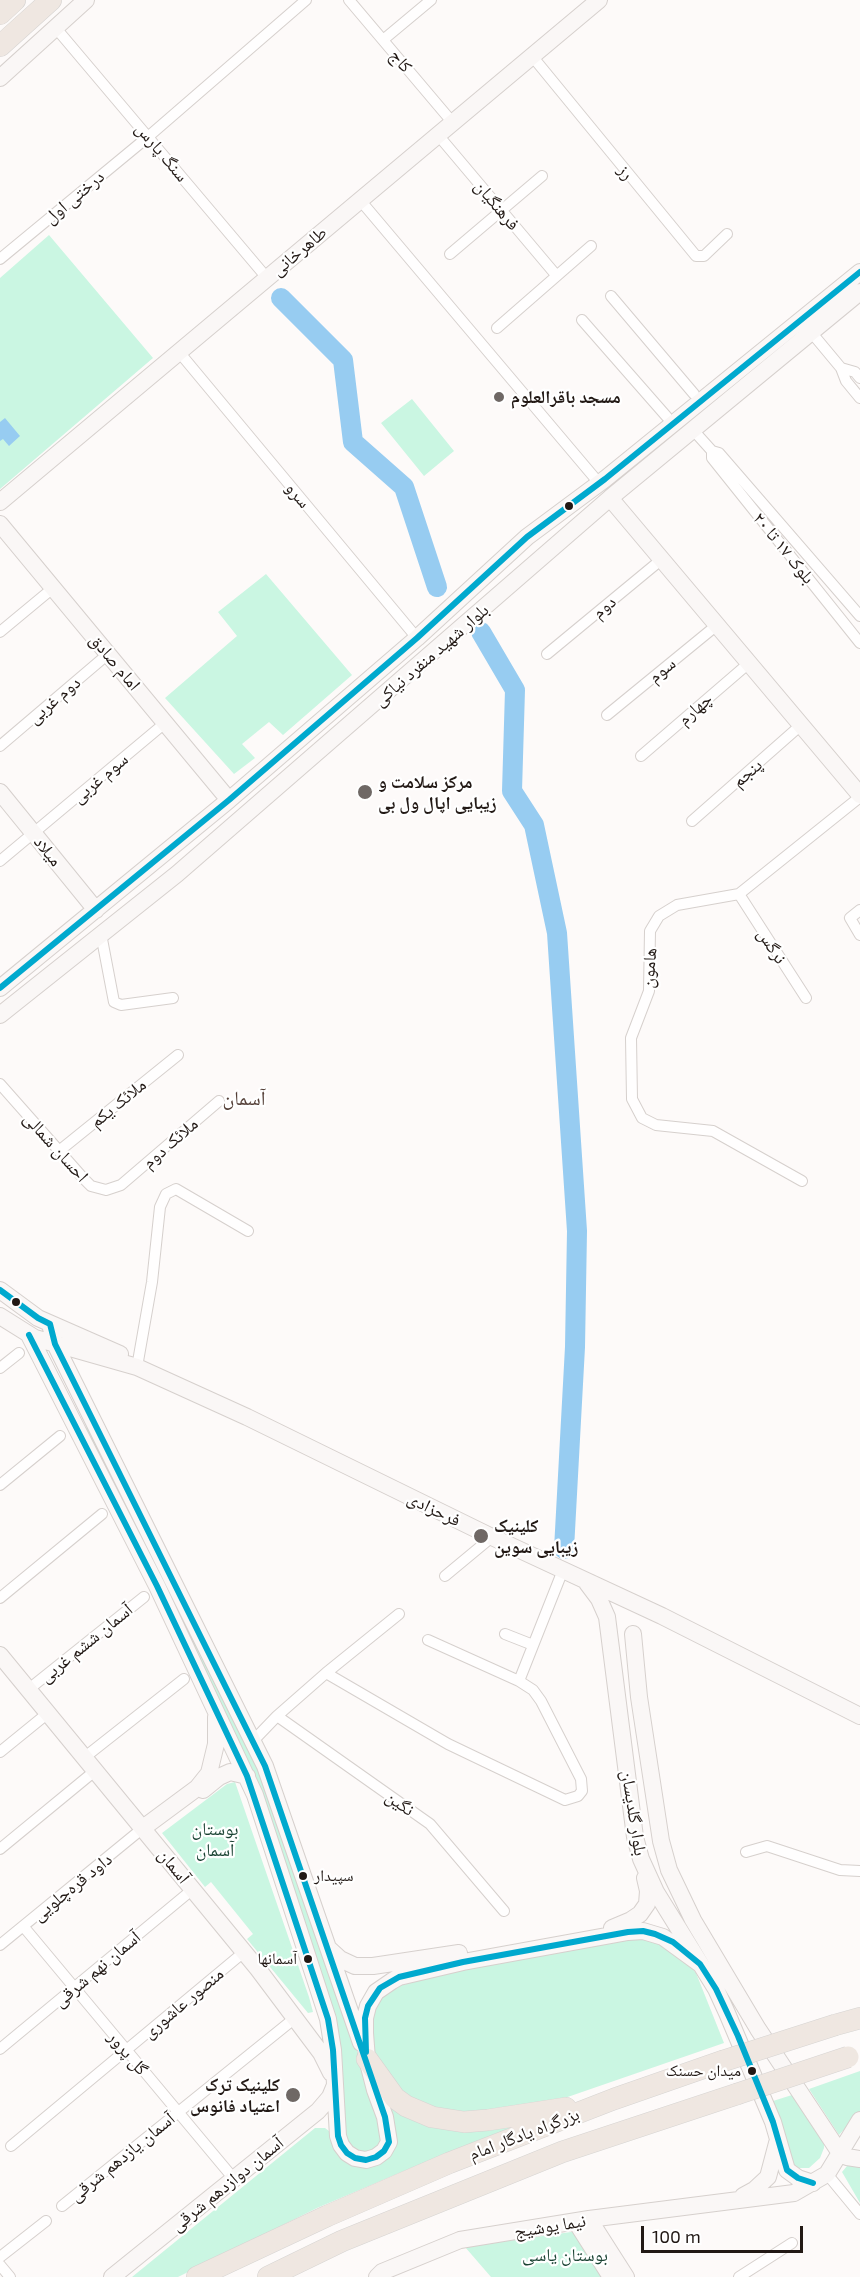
<!DOCTYPE html>
<html>
<head>
<meta charset="utf-8">
<style>
  body { margin:0 }
  #map { position:relative; width:860px; height:2277px; overflow:hidden; background:#fdfaf9; font-family:"Exo 2",sans-serif }
  canvas { display:block }
  .scale { position:absolute; left:641px; top:2226px; width:162px; height:27px; box-sizing:border-box; border:3px solid #221915; border-top:0; padding-left:8px; font-size:18px; line-height:21px; white-space:nowrap; color:#221915; -webkit-text-stroke:4px #fff; paint-order:stroke }
</style>
</head>
<body>
<div id="map">
<canvas width="860" height="2277"></canvas>
<div class="scale">100 m</div>
</div>
<script>
const g = document.querySelector('canvas').getContext('2d');
g.lineJoin = 'round';
function fill(path, color) { g.fillStyle = color; g.fill(path, 'evenodd'); }
const shape = rows => new Path2D(rows.map(r => 'M' + r).join(''));
function strokePath(path, color, width, dash) { g.strokeStyle = color; g.lineWidth = width; g.lineCap = dash ? 'butt' : 'round'; g.setLineDash(dash || []); g.stroke(path); }
function label(font, color, halo, rows, align = 'center') {
  g.font = font + ' "Exo 2","Noto Naskh Arabic",sans-serif'; g.lineWidth = 4.5; g.setLineDash([]); g.textBaseline = 'middle'; g.strokeStyle = halo; g.fillStyle = color; for (const [text, x, y, turn = 0] of rows) {
    g.save(); g.translate(x, y); g.rotate((+turn || 0) * Math.PI / 180); g.textAlign = isNaN(turn) ? turn : align; if (halo) g.strokeText(text, 0, 0); g.fillText(text, 0, 0); g.restore();
  }
}
fill(shape([
  [49,235,153,358,0,489,0,278],
  [412,399,454,451,424,476,381,423],
  [266,574,352,675,283,735,269,722,242,744,255,758,234,774,165,698,237,636,218,612],
  [87,1426,263,1780,382,2123,381,2140,377,2147,370,2152,359,2151,351,2147,346,2140,335,2021,271,1825,86,1429],
  [235,1782,309,1997,313,2012,308,2013,247,1939,253,1934,211,1882,205,1887,162,1833,227,1784],
  [646,1937,683,1957,696,1973,724,2043,556,2101,475,2114,408,2103,375,2054,369,2033,377,2001,395,1987,483,1964],
  [860,2071,860,2112,839,2135,809,2089],
  [792,2095,824,2143,824,2148,820,2158,809,2168,798,2168,792,2164,773,2101],
  [393,2101,524,2123,444,2154,317,2208,178,2277,132,2277,315,2128,325,2128,329,2131,337,2150,353,2163,396,2140,394,2121,384,2102],
  [860,2164,860,2203,842,2172,847,2166],
  [578,2231,605,2277,491,2277,465,2247]
]), '#caf6e2');
fill(shape([
  [5,418,20,436,9,446,3,439,0,441,0,422]
]), '#97ccf1');
strokePath(shape([
  [281,298,343,360,353,442,404,487,437,587],
  [481,632,515,690,512,791,534,825,557,933,577,1231,575,1347,564,1549]
]), '#97ccf1', 20);
const street = shape([
  [349,0,453,123],
  [55,27,267,278],
  [383,40,431,0],
  [532,56,696,256,704,256,727,234],
  [438,135,556,275],
  [360,200,599,483],
  [450,254,542,176],
  [0,259,149,136,306,0],
  [611,296,694,394],
  [582,320,667,417],
  [497,328,591,246],
  [811,332,841,368,846,381,860,398],
  [179,352,417,638],
  [841,368,855,372,860,378],
  [694,431,712,451,719,453,860,616],
  [712,451,712,458,860,643],
  [0,632,53,588],
  [547,654,662,559],
  [607,715,717,625],
  [0,746,108,654],
  [641,756,749,663],
  [692,821,801,725],
  [0,861,165,723],
  [739,894,806,998],
  [860,910,850,918,860,935],
  [101,934,114,1002,121,1005,173,998],
  [0,1084,84,1179,91,1186,106,1190,121,1185,219,1101],
  [59,1151,178,1055],
  [802,1181,713,1131,656,1125,642,1118,632,1099,631,1038,649,991,650,931,659,916,677,905,739,894,860,797],
  [137,1367,152,1282,160,1207,166,1194,176,1189,248,1231],
  [0,1368,19,1353],
  [0,1485,60,1436],
  [445,1576,492,1537],
  [0,1598,102,1514],
  [505,1634,533,1645],
  [326,1673,399,1614],
  [519,1681,563,1570],
  [29,1689,144,1597],
  [277,1716,430,1824,504,1911],
  [253,1741,277,1716,326,1673,448,1744,565,1800,578,1796,582,1791,581,1779,541,1701,533,1690,519,1681,428,1640],
  [0,1752,48,1713],
  [85,1757,184,1679],
  [0,1849,96,1770],
  [746,1852,767,1846,840,1870,860,1871],
  [23,1926,234,2179],
  [0,1945,143,1828],
  [0,2049,193,1889],
  [11,2146,244,1952],
  [827,2174,860,2214],
  [62,2206,295,2018],
  [0,2257,46,2221],
  [0,2265,10,2277],
  [739,2277,792,2243]
]);
const secondary = shape([
  [0,78,86,0],
  [610,498,860,795],
  [0,502,599,0],
  [0,524,229,800],
  [0,792,96,910],
  [0,988,229,800,417,638,527,537,605,479,860,272],
  [0,1015,177,874,610,498,860,292],
  [0,1290,38,1318,120,1354],
  [0,1316,35,1338,137,1367,247,1417,492,1537,662,1616,860,1716],
  [50,1324,55,1344,265,1766,361,2043],
  [29,1335,157,1586,255,1795,328,2019,333,2050,338,2136,341,2145,347,2153,355,2158,366,2160,376,2157,384,2151,389,2142,385,2117,375,2090,367,2059,365,2033,365,2018,368,2006,376,1992,392,1981,399,1977,463,1962,628,1932,643,1931,663,1937,700,1964],
  [587,1583,599,1599,607,1617,635,1837,641,1859,656,1892,716,1989,727,2013,773,2122,787,2170,798,2178,813,2183],
  [633,1634,639,1697,661,1841,669,1870,693,1920,758,2029,840,2153,847,2157,860,2159],
  [0,1655,258,1969,321,2053,331,2073],
  [203,1790,219,1777,230,1772,247,1776],
  [143,1828,197,1788,209,1773,216,1744,216,1717],
  [612,1928,631,1920,640,1914,647,1904,648,1891,645,1878],
  [328,1948,340,1959,355,1966,373,1966,459,1953],
  [743,2196,754,2190,768,2177,777,2143],
  [589,2219,626,2277],
  [576,2222,611,2277],
  [112,2277,318,2111,330,2097,335,2085],
  [377,2277,382,2272,460,2240,589,2219,794,2193,827,2174,860,2120]
]);
const highway = shape([
  [0,14,15,0],
  [0,46,51,0],
  [835,2025,860,2018],
  [367,2059,395,2098,406,2106,432,2117,464,2122,488,2120,566,2108],
  [197,2277,327,2216,449,2163,614,2099,723,2061],
  [268,2277,342,2241,562,2152,737,2094]
]);
strokePath(street, '#d6d0cd', 12);
strokePath(secondary, '#d6d0cd', 18);
strokePath(highway, '#d6d4d2', 22);
strokePath(street, '#fffefe', 10);
strokePath(secondary, '#faf7f6', 16);
strokePath(highway, '#efe7e1', 21);
const highwayBridge = shape([
  [723,2061,835,2025],
  [737,2094,848,2057]
]);
strokePath(highwayBridge, '#d6d4d2', 22, []);
strokePath(highwayBridge, '#efe7e1', 21);
strokePath(shape([
  [0,988,229,800,417,638,527,537,605,479,860,272],
  [0,1290,38,1318,50,1324,55,1344,265,1766,385,2117,389,2142,384,2151,376,2157,366,2160,355,2158,347,2153,341,2145,338,2136,333,2050,328,2019,247,1776,157,1586,29,1335],
  [366,2052,365,2018,368,2006,380,1988,399,1977,463,1962,628,1932,643,1931,655,1934,673,1942,700,1964,716,1989,738,2036,773,2122,787,2170,798,2178,813,2183]
]), '#00a9ce', 6);
for (const [x, y, r, color] of [
  [499,397,6,"#6f6865"],
  [569,506,5,"#221915"],
  [365,792,8,"#6f6865"],
  [16,1302,5,"#221915"],
  [481,1536,8,"#6f6865"],
  [303,1876,5,"#221915"],
  [308,1959,5,"#221915"],
  [752,2071,5,"#221915"],
  [293,2095,8,"#6f6865"]
]) { const dot = new Path2D(); dot.arc(x, y, r, 0, 2 * Math.PI); g.fillStyle = color; g.fill(dot); strokePath(dot, '#fff', 2); }
label('16px', '#221915', '#fff', [
  ["سپیدار",314,1876,"left"],
  ["آسمانها",297,1959],
  ["میدان حسنک",741,2071]
], 'right');
label('18px', '#221915', '#fff', [
  ["کاج",401,61,50],
  ["سنگ پارس",162,152,50],
  ["رز",626,172,51],
  ["درختی اول",74,197,-40],
  ["فرهنگیان",497,205,50],
  ["طاهرخانی",299,251,-40],
  ["سرو",298,495,50],
  ["بلوک ۱۷ تا ۲۰",784,548,51],
  ["دوم",604,607,-40],
  ["بلوار شهید منفرد نیاکی",431,655,-41],
  ["امام صادق",115,662,50],
  ["سوم",662,670,-39],
  ["دوم غربی",54,700,-40],
  ["چهارم",695,709,-41],
  ["پنجم",747,773,-41],
  ["سوم غربی",100,778,-40],
  ["میلاد",48,851,51],
  ["نرگس",772,946,57],
  ["هامون",649,968,-86],
  ["ملائک یکم",118,1103,-39],
  ["ملائک دوم",170,1143,-41],
  ["احسان شمالی",56,1147,48],
  ["فرحزادی",434,1509,26],
  ["آسمان ششم غربی",86,1643,-39],
  ["نگین",400,1803,35],
  ["بلوار گلدیسان",634,1813,81],
  ["آسمان",174,1866,51],
  ["داود قره‌چلویی",72,1887,-39],
  ["آسمان نهم شرقی",97,1969,-40],
  ["منصور عاشوری",183,2003,-40],
  ["گل پرور",128,2053,50],
  ["بزرگراه یادگار امام",524,2134,-21],
  ["آسمان یازدهم شرقی",122,2157,-39],
  ["آسمان دوازدهم شرقی",227,2184,-39],
  ["نیما یوشیج",550,2226,-9]
]);
label('bold 18px', '#221915', '#fff', [
  ["مسجد باقرالعلوم",511,397],
  ["مرکز سلامت و",378,782],
  ["زیبایی اپال ول بی",378,803],
  ["کلینیک",494,1526],
  ["زیبایی سوین",494,1547],
  ["کلینیک ترک",280,2085,"right"],
  ["اعتیاد فانوس",280,2106,"right"]
], 'left');
label('18px', '#1a4333', '#fff', [
  ["بوستان",215,1829],
  ["آسمان",215,1850],
  ["بوستان یاسی",565,2255]
]);
label('20px', '#543f37', '#fff', [
  ["آسمان",244,1098]
]);
</script>
</body>
</html>
